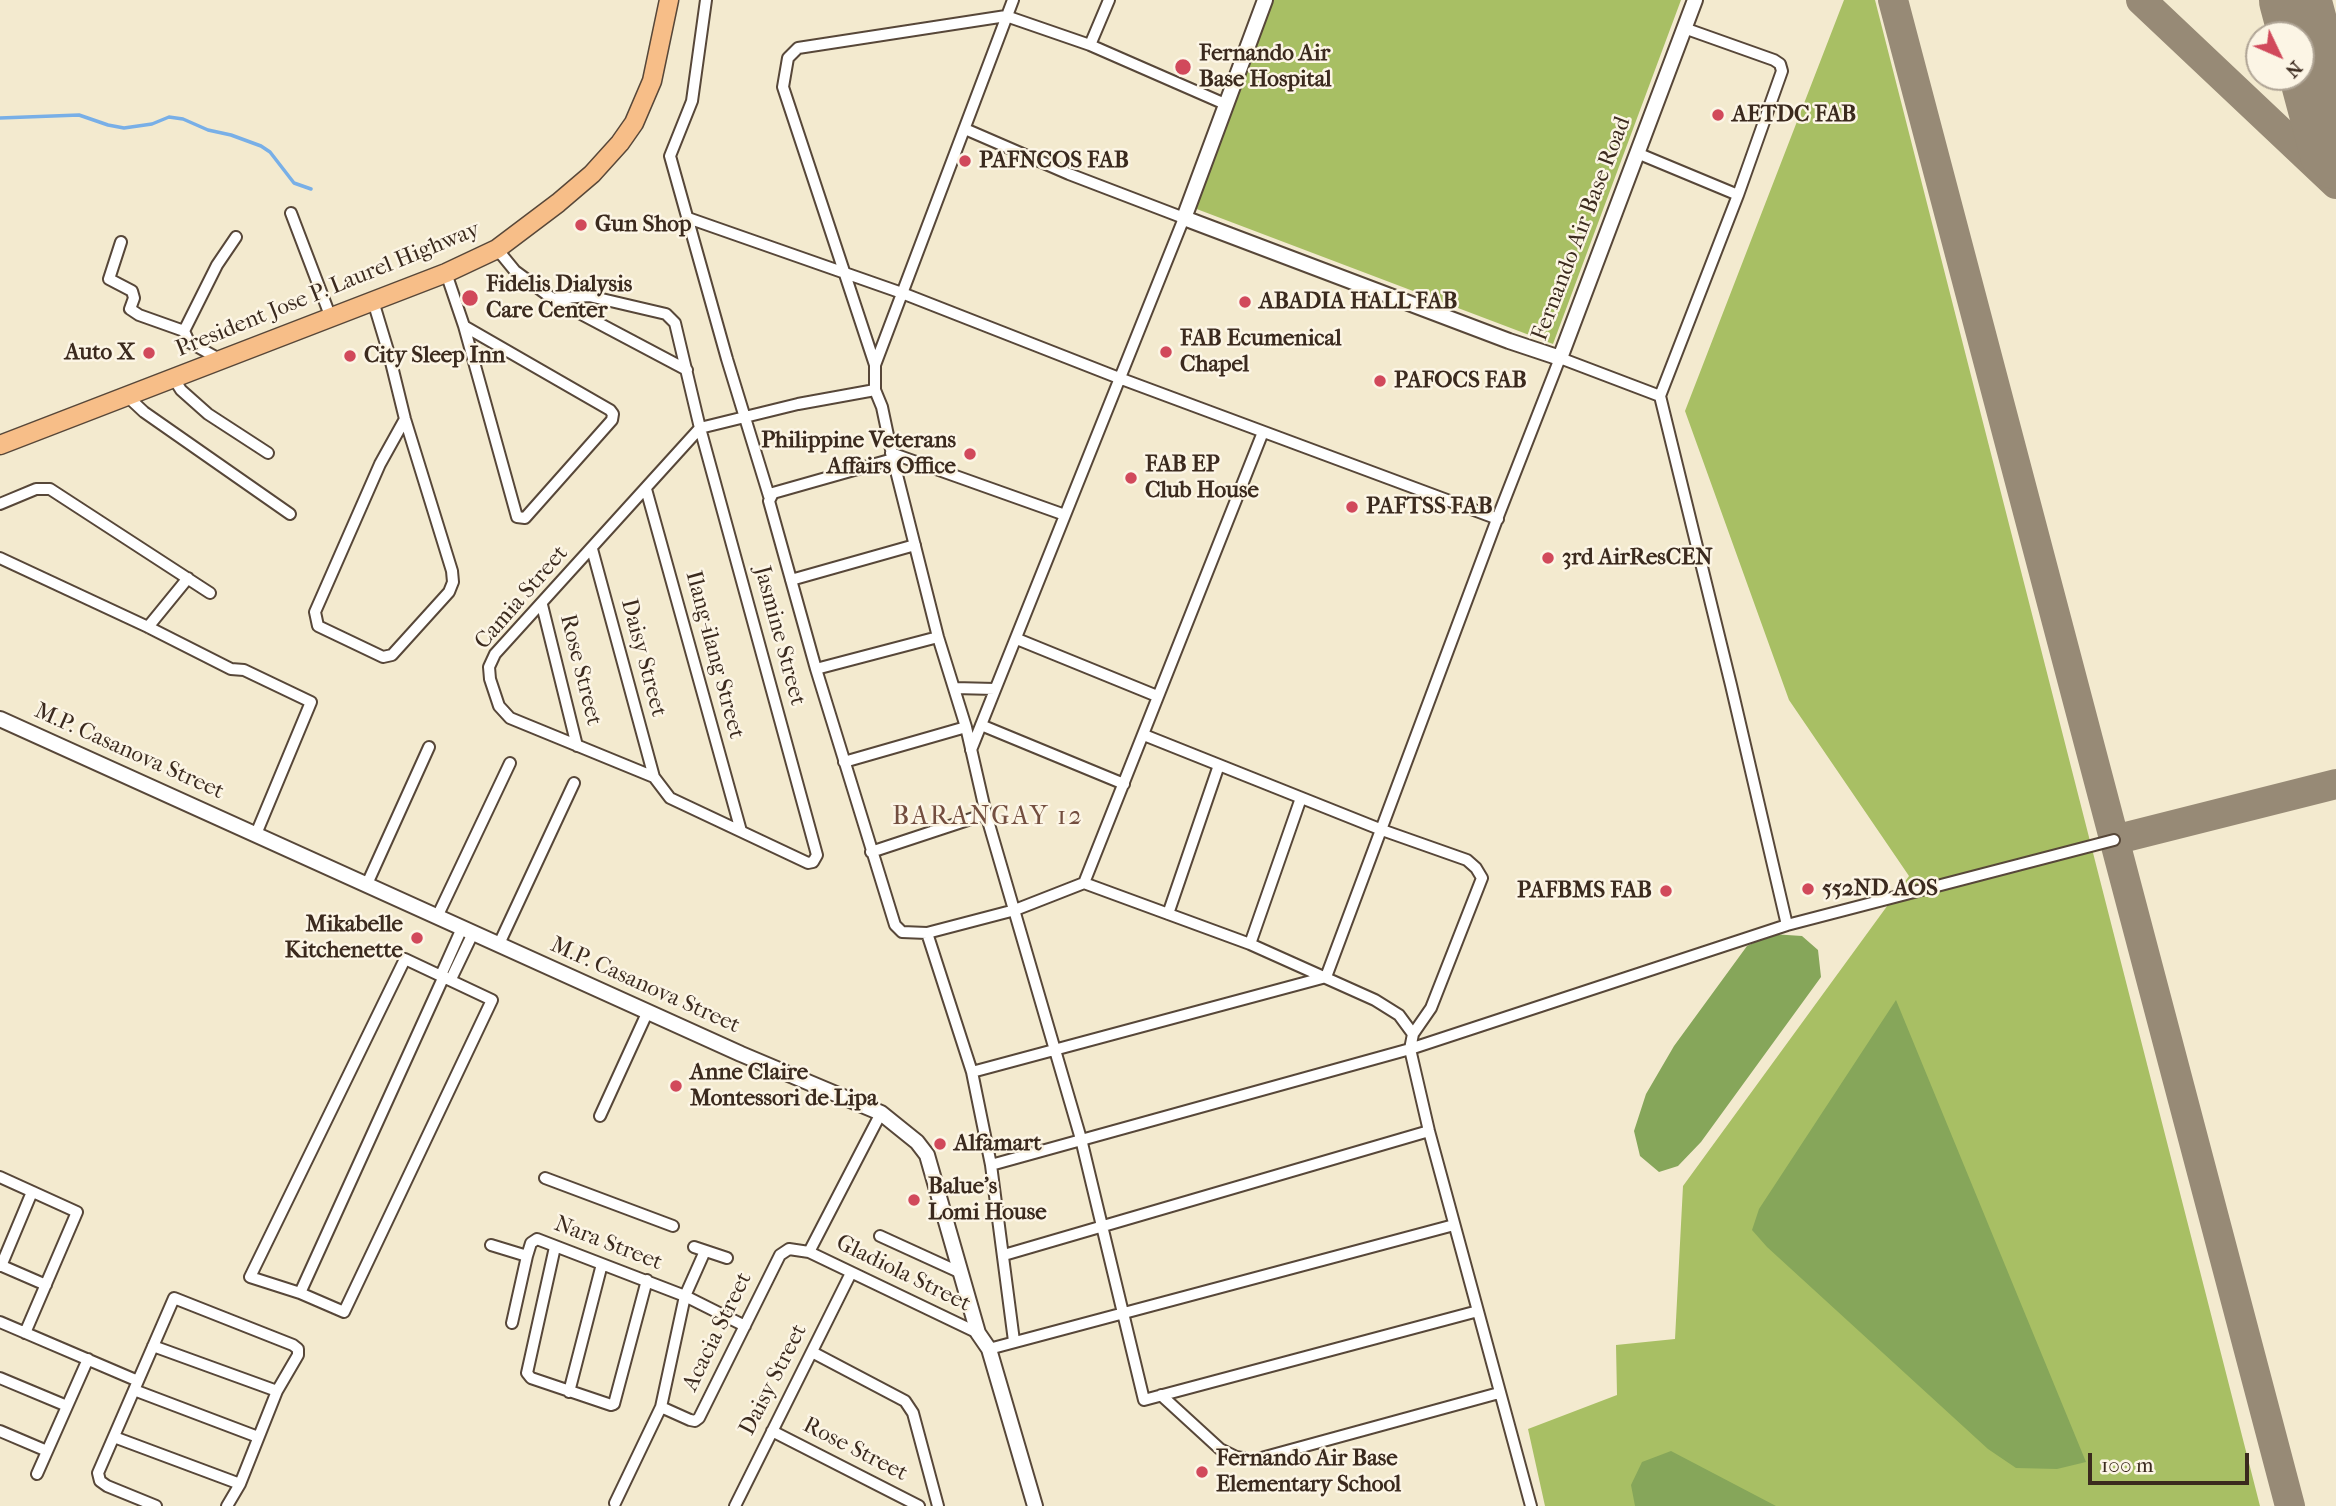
<!DOCTYPE html>
<html>
<head>
<meta charset="utf-8">
<style>
  body { margin:0 }
  #map { position:relative; width:2336px; height:1506px; overflow:hidden; background:#f3eacf; font-family:"IM FELL French Canon",serif }
  canvas { display:block }
  .north { position:absolute; left:2245px; top:21px; width:70px; height:70px; box-sizing:border-box; background:#fcf5e5; border:2px solid #afa495; border-radius:50%; rotate:134deg; font-size:19px; font-weight:700; line-height:28px; text-align:center; color:#3b2a1e }
  .north::after { content:''; display:block; margin:auto; width:24px; height:32px; background:#d1495b; clip-path:polygon(50% 0,100% 100%,50% 72%,0 100%) }
  .scale { position:absolute; left:2088px; top:1453px; width:161px; height:32px; box-sizing:border-box; border:4px solid #3b2a1e; border-top:0; padding-left:9px; font-size:21px; line-height:24px; white-space:nowrap; color:#3b2a1e; -webkit-text-stroke:5px #fcf5e5; paint-order:stroke }
</style>
</head>
<body>
<div id="map">
<canvas width="2336" height="1506"></canvas>
<div class="north">N</div>
<div class="scale">100 m</div>
</div>
<script>
const g = document.querySelector('canvas').getContext('2d');
g.lineJoin = 'round';
function fill(path, color) { g.fillStyle = color; g.fill(path, 'evenodd'); }
const shape = rows => new Path2D(rows.map(r => 'M' + r).join(''));
function strokePath(path, color, width, dash) { g.strokeStyle = color; g.lineWidth = width; g.lineCap = dash ? 'butt' : 'round'; g.setLineDash(dash || []); g.stroke(path); }
function label(font, color, halo, rows, align = 'center') {
  g.font = font + ' "IM FELL French Canon",serif'; g.lineWidth = 5; g.setLineDash([]); g.textBaseline = 'middle'; g.strokeStyle = halo; g.fillStyle = color; for (const [text, x, y, turn = 0] of rows) {
    g.save(); g.translate(x, y); g.rotate((+turn || 0) * Math.PI / 180); g.textAlign = isNaN(turn) ? turn : align; if (halo) g.strokeText(text, 0, 0); g.fillText(text, 0, 0); g.restore();
  }
}
fill(shape([
  [1274,0,1681,0,1553,344,1194,208],
  [1844,0,1875,0,2260,1506,1545,1506,1528,1429,1617,1395,1616,1345,1675,1339,1683,1186,1909,876,1789,700,1685,411]
]), '#a8bf64');
fill(shape([
  [1772,934,1802,936,1818,950,1821,977,1701,1142,1678,1166,1659,1172,1640,1156,1634,1131,1646,1094,1674,1046,1747,946],
  [1896,1000,2086,1462,2057,1469,2016,1468,1988,1449,1767,1247,1752,1230,1759,1209],
  [1671,1451,1776,1506,1635,1506,1631,1485,1642,1462]
]), '#86a65a');
strokePath(shape([
  [0,118,79,115,108,125,124,128,152,124,169,117,183,119,208,130,231,135,261,146,270,152,294,183,311,189]
]), '#78afe7', 3.5);
strokePath(shape([
  [1893,0,2290,1506],
  [2141,0,2336,184],
  [2114,840,2336,784]
]), '#978a76', 30);
strokePath(shape([
  [2295,0,2336,153]
]), '#978a76', 72);
const minor = shape([
  [706,0,692,101,670,156,727,359,769,496],
  [1013,0,875,365,875,390,882,407,893,459,938,637,966,727,986,814,1081,1139,1144,1400,1478,1311],
  [1684,28,1774,60,1780,64,1782,71,1738,195,1660,396,1731,685,1787,925],
  [1090,45,1109,0],
  [965,129,1069,174,1184,218,971,750],
  [1637,153,1738,195],
  [291,213,331,318],
  [688,218,902,293,1119,378,1498,519],
  [121,242,109,279,132,291,134,298,130,309,139,315,184,331],
  [497,249,515,271,553,299,687,370],
  [446,273,464,326,517,517,525,518,612,420,613,414,610,410,464,326],
  [553,299,589,296,666,314,675,323,700,428,817,855,813,862,808,863,670,798,654,777,592,549],
  [373,301,389,354,405,419,452,571,453,582,449,592,392,655,383,657,318,626,315,612,380,464,405,419],
  [221,360,189,342,184,331,217,265,236,237],
  [875,365,783,87,788,58,798,48,1006,16,1090,45,1225,104],
  [174,379,181,390,208,414,268,453],
  [128,397,144,412,290,514],
  [700,428,798,404,875,390],
  [891,453,1065,515],
  [893,459,773,493,769,501,816,669,895,925,902,932,927,933,1015,910,1084,883,1263,432],
  [646,489,741,831],
  [0,504,36,489,50,489,210,593],
  [0,558,148,627,231,669,244,670,311,702,256,834],
  [791,580,915,545],
  [542,605,577,746],
  [148,627,188,578],
  [1017,639,1157,696],
  [816,669,938,637],
  [954,688,995,689],
  [981,725,1124,784],
  [1144,735,1382,830,1467,860,1476,868,1482,878,1431,1008,1413,1034],
  [844,762,966,727],
  [654,777,510,718,499,706,490,679,489,667,495,654,700,428],
  [871,852,986,814],
  [1084,883,1250,944,1375,1000,1399,1015,1413,1034,1410,1049,1429,1131,1531,1506],
  [367,884,429,747],
  [1168,914,1219,765],
  [437,917,510,763],
  [927,933,972,1072,991,1165,1014,1341],
  [499,944,574,783],
  [1250,944,1301,798],
  [405,959,492,1000,344,1312,300,1293,250,1277,405,959],
  [441,975,462,928],
  [451,979,473,933],
  [972,1072,1326,977,1499,514,1560,358,1660,396],
  [600,1116,648,1011],
  [991,1165,1410,1049,1787,925,2114,840],
  [0,1177,77,1212,25,1333],
  [545,1178,673,1226],
  [880,1236,961,1273],
  [491,1245,527,1256],
  [555,1247,527,1373,531,1378,611,1405,614,1404,647,1280],
  [694,1247,727,1258],
  [809,1252,881,1113],
  [1004,1255,1429,1131],
  [0,1265,46,1285],
  [1,1266,32,1192],
  [300,1293,444,976],
  [0,1322,138,1381],
  [512,1323,527,1256,531,1243,537,1239,685,1296,745,1326],
  [153,1346,277,1391],
  [989,1349,1454,1225],
  [812,1352,905,1401,913,1413,938,1506],
  [0,1378,67,1406],
  [134,1390,258,1437],
  [569,1392,602,1264],
  [1161,1395,1220,1449,1236,1457,1254,1460,1499,1393],
  [661,1407,690,1420,695,1421,699,1418,780,1255,789,1249,809,1252,978,1333],
  [0,1431,47,1451],
  [772,1431,919,1506],
  [114,1437,240,1484],
  [37,1474,88,1359],
  [615,1503,661,1407,685,1296,705,1251],
  [156,1506,107,1486,100,1481,98,1473,174,1298,293,1345,298,1349,298,1355,277,1391,240,1484,227,1506],
  [735,1506,851,1273]
]);
const tertiary = shape([
  [1265,0,1184,218,1509,341,1560,358,1695,0],
  [0,719,741,1054,881,1113,917,1142,927,1155,978,1333,989,1349,1035,1506]
]);
const trunk = shape([
  [0,445,446,273,497,249,558,203,592,174,620,143,634,123,652,81,669,0]
]);
strokePath(minor, '#574739', 14);
strokePath(tertiary, '#574739', 18);
strokePath(trunk, '#574739', 21);
strokePath(minor, '#fff', 10);
strokePath(tertiary, '#fff', 14);
strokePath(trunk, '#f7be88', 18);
for (const [x, y, r, color] of [
  [1183,67,9,"#d1495b"],
  [1718,115,7,"#d1495b"],
  [965,161,7,"#d1495b"],
  [581,225,7,"#d1495b"],
  [470,298,9,"#d1495b"],
  [1245,302,7,"#d1495b"],
  [1166,352,7,"#d1495b"],
  [149,353,7,"#d1495b"],
  [350,356,7,"#d1495b"],
  [1380,381,7,"#d1495b"],
  [970,454,7,"#d1495b"],
  [1131,478,7,"#d1495b"],
  [1352,507,7,"#d1495b"],
  [1548,558,7,"#d1495b"],
  [1808,889,7,"#d1495b"],
  [1666,891,7,"#d1495b"],
  [417,938,7,"#d1495b"],
  [676,1086,7,"#d1495b"],
  [940,1144,7,"#d1495b"],
  [914,1200,7,"#d1495b"],
  [1202,1472,7,"#d1495b"]
]) { const dot = new Path2D(); dot.arc(x, y, r, 0, 2 * Math.PI); g.fillStyle = color; g.fill(dot); strokePath(dot, '#fcf5e5', 2.5); }
label('bold 23px', '#3b2a1e', '#fcf5e5', [
  ["Fernando Air",1199,54],
  ["Base Hospital",1199,80],
  ["AETDC FAB",1732,115],
  ["PAFNCOS FAB",979,161],
  ["Gun Shop",595,225],
  ["Fidelis Dialysis",486,285],
  ["Care Center",486,311],
  ["ABADIA HALL FAB",1259,302],
  ["FAB Ecumenical",1180,339],
  ["Chapel",1180,365],
  ["Auto X",135,353,"right"],
  ["City Sleep Inn",364,356],
  ["PAFOCS FAB",1394,381],
  ["Philippine Veterans",956,441,"right"],
  ["Affairs Office",956,467,"right"],
  ["FAB EP",1145,465],
  ["Club House",1145,491],
  ["PAFTSS FAB",1366,507],
  ["3rd AirResCEN",1562,558],
  ["552ND AOS",1822,889],
  ["PAFBMS FAB",1652,891,"right"],
  ["Mikabelle",403,925,"right"],
  ["Kitchenette",403,951,"right"],
  ["Anne Claire",690,1073],
  ["Montessori de Lipa",690,1099],
  ["Alfamart",954,1144],
  ["Balue's",928,1187],
  ["Lomi House",928,1213],
  ["Fernando Air Base",1216,1459],
  ["Elementary School",1216,1485]
], 'left');
label('23px', '#3b2a1e', '#fcf5e5', [
  ["Fernando Air Base Road",1582,229,-69],
  ["President Jose P. Laurel Highway",328,290,-22],
  ["Camia Street",522,598,-49],
  ["Jasmine Street",779,636,75],
  ["Ilang-ilang Street",714,655,75],
  ["Daisy Street",643,658,75],
  ["Rose Street",580,670,76],
  ["M.P. Casanova Street",129,752,24],
  ["M.P. Casanova Street",645,986,24],
  ["Nara Street",608,1244,21],
  ["Gladiola Street",903,1274,26],
  ["Acacia Street",718,1332,-64],
  ["Daisy Street",774,1380,-63],
  ["Rose Street",855,1450,27]
]);
g.letterSpacing = '2px';
label('26px', '#734e3f', '#fcf5e5', [
  ["BARANGAY 12",988,818]
]);
g.letterSpacing = '0px';
</script>
</body>
</html>
